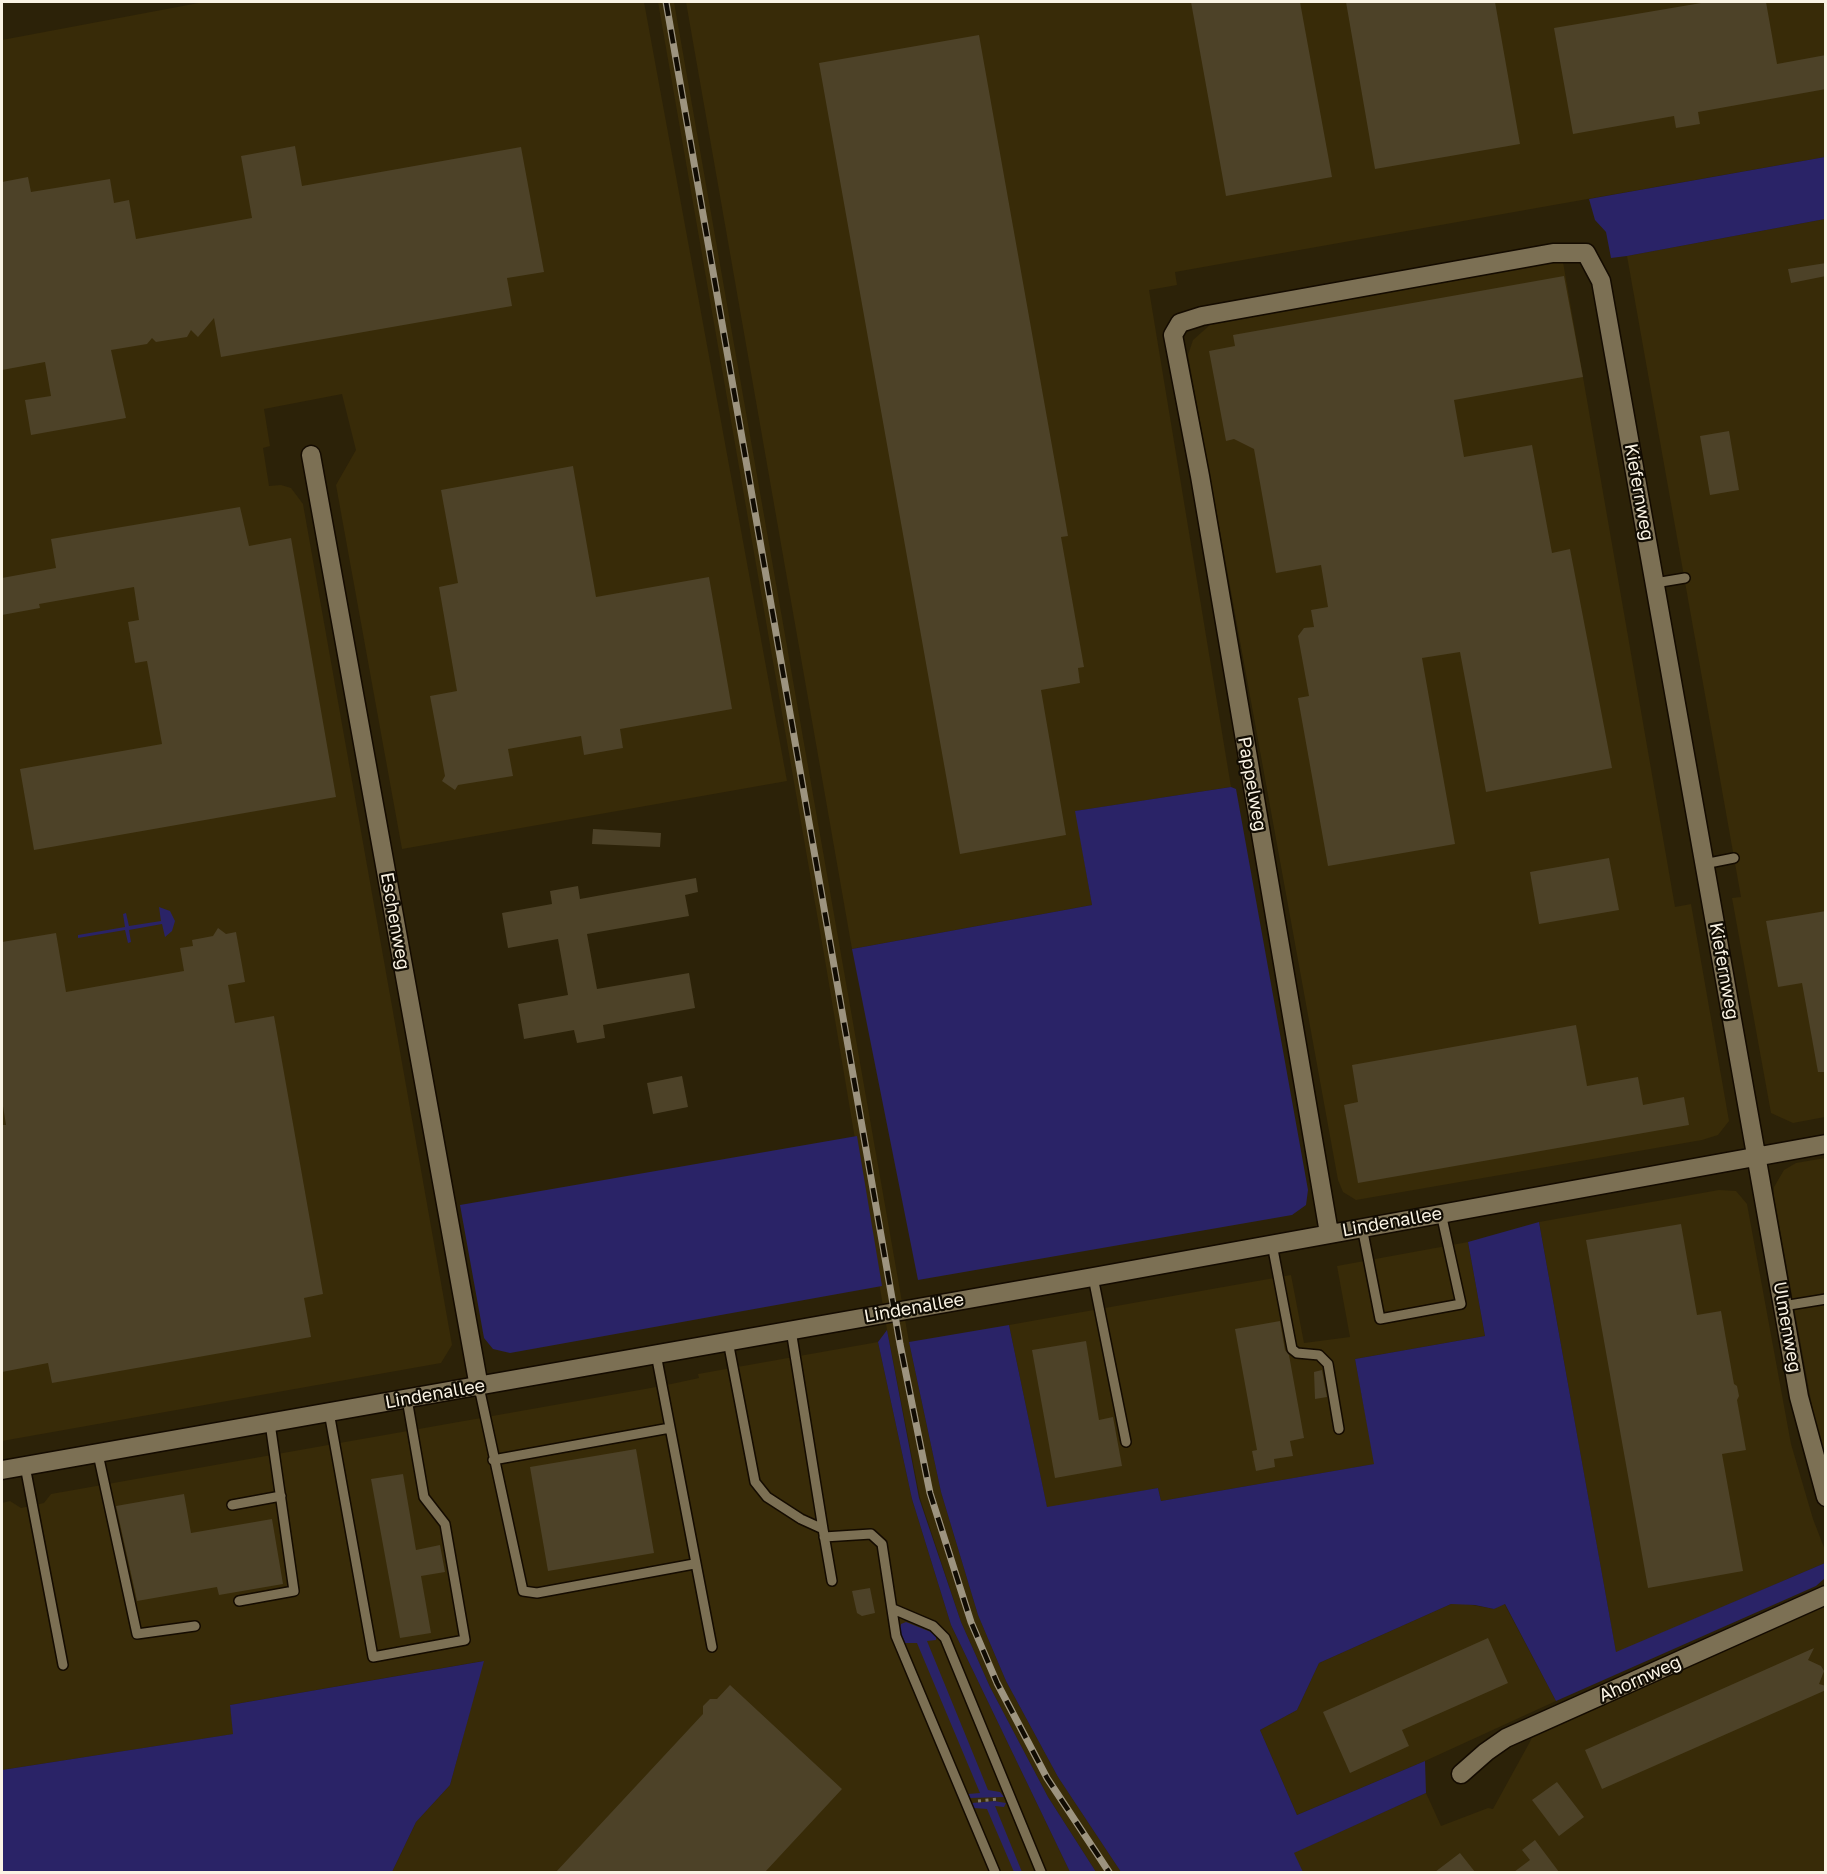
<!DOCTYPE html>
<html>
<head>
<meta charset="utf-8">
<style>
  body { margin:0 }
  #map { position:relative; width:1827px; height:1874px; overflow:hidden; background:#2c2208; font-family:"Golos Text",sans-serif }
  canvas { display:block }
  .frame { position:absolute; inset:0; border:3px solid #faf3e4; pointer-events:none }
</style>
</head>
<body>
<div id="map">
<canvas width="1827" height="1874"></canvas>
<div class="frame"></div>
</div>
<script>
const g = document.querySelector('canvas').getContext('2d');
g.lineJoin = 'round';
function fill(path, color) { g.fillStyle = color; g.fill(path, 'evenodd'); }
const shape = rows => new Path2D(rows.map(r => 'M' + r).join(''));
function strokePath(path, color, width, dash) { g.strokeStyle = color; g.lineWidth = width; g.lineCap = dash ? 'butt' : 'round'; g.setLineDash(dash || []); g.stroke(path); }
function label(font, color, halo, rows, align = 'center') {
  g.font = font + ' "Golos Text",sans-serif'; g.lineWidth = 4.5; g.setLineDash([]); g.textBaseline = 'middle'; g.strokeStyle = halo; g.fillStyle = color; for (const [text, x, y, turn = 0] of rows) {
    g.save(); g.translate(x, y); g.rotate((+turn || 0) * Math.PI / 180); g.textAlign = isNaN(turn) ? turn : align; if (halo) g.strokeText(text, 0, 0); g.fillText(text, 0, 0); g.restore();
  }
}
fill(shape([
  [204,2,644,2,787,781,402,849,336,485,356,450,342,394,264,409,270,446,263,448,269,486,281,485,291,488,303,504,452,1345,441,1363,2,1441,2,40],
  [658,2,674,2,909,1342,941,1492,978,1615,1006,1681,1058,1777,1121,1872,1096,1872,1048,1797,990,1687,961,1622,920,1498,887,1330,825,960],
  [686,2,1825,2,1825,157,1175,272,1177,285,1149,290,1231,787,1076,811,1092,905,852,949],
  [1825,219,1825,1117,1793,1123,1771,1113,1732,898,1741,897,1627,256],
  [1555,262,1563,262,1675,907,1691,904,1729,1121,1718,1135,1702,1140,1356,1200,1343,1192,1338,1180,1188,355,1193,340,1211,324],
  [1825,1158,1825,1466,1816,1428,1774,1196,1774,1187,1784,1170,1796,1163],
  [1719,1190,1736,1191,1747,1204,1791,1444,1813,1519,1825,1550,1825,1563,1616,1653,1539,1222],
  [1468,1242,1485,1336,1355,1359,1375,1464,1161,1501,1158,1488,1047,1508,1009,1325,1291,1275,1304,1343,1350,1337,1337,1266],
  [878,1342,912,1499,951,1625,1070,1872,392,1872,416,1822,450,1785,483,1661,230,1705,234,1734,2,1770,2,1503,10,1501,21,1508,44,1503,51,1494,662,1386,699,1378,698,1374],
  [1461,1603,1494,1609,1504,1603,1556,1701,1425,1761,1297,1815,1260,1730,1297,1710,1319,1663,1451,1604],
  [1825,1606,1825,1872,1303,1872,1293,1853,1426,1793,1441,1826,1488,1808,1493,1809,1532,1738]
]), '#382b08');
fill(shape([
  [1825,157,1825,219,1627,256,1611,258,1606,232,1595,220,1589,199],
  [1231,787,1236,789,1308,1190,1306,1205,1292,1215,918,1280,852,949,1092,905,1075,811],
  [159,907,170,911,175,921,172,931,165,937,162,924,129,930,131,942,128,943,125,930,78,938,78,935,125,927,123,914,126,913,129,926,161,921],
  [857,1136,882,1286,510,1353,493,1349,484,1338,460,1205],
  [1539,1222,1616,1652,1825,1563,1825,1578,1816,1586,1556,1701,1505,1604,1494,1609,1475,1605,1451,1604,1319,1663,1297,1710,1260,1730,1297,1815,1425,1761,1426,1793,1294,1853,1303,1872,1121,1872,1058,1777,1006,1681,978,1615,941,1492,909,1342,1009,1325,1047,1507,1158,1488,1161,1501,1374,1464,1355,1359,1485,1336,1468,1242],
  [887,1330,919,1498,961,1622,990,1687,1048,1797,1096,1872,1070,1872,951,1625,912,1499,878,1342],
  [906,1622,936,1634,936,1640,927,1641,988,1790,1000,1792,1004,1797,970,1798,968,1794,980,1793,917,1643,905,1643,899,1630,901,1624],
  [484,1661,450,1785,416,1822,392,1872,2,1872,2,1770,233,1734,230,1705],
  [994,1801,1006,1803,1004,1807,995,1806,1022,1872,1014,1872,987,1809,974,1808,972,1803]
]), '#2a2367');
fill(shape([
  [1191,2,1300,2,1332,177,1226,196],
  [1346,2,1495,2,1520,144,1375,169],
  [1707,2,1766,2,1777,64,1826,55,1826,89,1698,112,1700,124,1676,128,1674,116,1573,134,1554,28],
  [979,35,1068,536,1061,537,1084,667,1078,668,1080,683,1041,690,1066,835,960,854,819,63],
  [295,146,302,186,521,147,544,272,507,278,512,306,221,357,214,318,198,337,191,330,187,337,156,342,152,338,147,344,111,350,126,418,31,435,25,400,51,396,45,362,2,370,2,182,28,177,31,192,110,179,114,203,129,200,136,239,252,218,241,156],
  [1826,263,1826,276,1791,283,1788,269],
  [1564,276,1583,377,1454,400,1464,457,1532,445,1552,553,1570,549,1612,768,1486,792,1460,652,1422,658,1455,844,1328,866,1298,698,1309,696,1298,636,1304,628,1314,627,1311,610,1328,607,1321,565,1276,573,1254,449,1234,439,1226,441,1209,351,1235,346,1233,335],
  [1729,431,1739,490,1710,495,1700,436],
  [573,466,596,597,709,577,732,709,620,729,623,748,584,755,581,736,508,749,513,776,458,785,455,790,442,781,445,776,430,696,457,691,439,587,458,583,441,490],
  [240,507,249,546,291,538,336,797,34,850,20,769,162,744,147,661,135,663,128,622,139,620,134,587,39,604,40,608,2,615,2,578,56,568,51,539],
  [593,829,661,833,660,847,592,844],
  [1609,858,1619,910,1539,924,1530,872],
  [696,878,698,892,685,895,689,916,587,934,597,989,689,973,695,1008,603,1025,605,1038,577,1043,574,1030,524,1039,518,1004,568,995,558,939,508,948,502,913,552,904,550,891,578,886,580,899],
  [1826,911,1826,1072,1818,1072,1802,983,1778,987,1766,921],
  [218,928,226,934,236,932,245,982,228,985,235,1023,274,1016,323,1294,304,1298,311,1337,52,1383,48,1363,2,1372,2,1125,6,1125,2,1100,2,942,56,933,66,992,184,971,180,948,193,946,192,940,213,936],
  [1576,1025,1587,1086,1638,1077,1643,1105,1684,1097,1689,1125,1358,1183,1344,1105,1358,1102,1352,1065],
  [682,1076,688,1107,653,1114,647,1083],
  [1681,1224,1697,1315,1721,1311,1734,1384,1737,1386,1739,1396,1737,1400,1746,1450,1722,1454,1743,1571,1648,1588,1586,1240],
  [1280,1321,1285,1350,1289,1355,1304,1438,1290,1441,1293,1456,1274,1459,1275,1467,1256,1471,1252,1451,1257,1450,1235,1329],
  [1086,1341,1099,1420,1113,1417,1122,1466,1055,1478,1032,1350],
  [1322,1370,1327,1397,1315,1399,1314,1372],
  [636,1449,654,1553,548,1571,530,1467],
  [403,1474,416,1550,440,1545,445,1572,421,1576,431,1633,400,1638,371,1479],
  [184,1494,191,1533,272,1519,283,1584,219,1595,217,1587,137,1601,116,1506],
  [870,1588,875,1613,862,1616,857,1613,852,1591],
  [1488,1638,1508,1683,1402,1730,1409,1746,1350,1773,1323,1712],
  [1814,1648,1808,1660,1821,1666,1824,1671,1819,1684,1826,1686,1826,1690,1602,1789,1585,1750],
  [730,1685,842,1789,765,1872,556,1872,703,1714,703,1706,710,1699,717,1699],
  [1557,1782,1584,1817,1559,1836,1532,1800],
  [1535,1840,1559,1872,1514,1872,1530,1860,1522,1850],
  [1460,1853,1475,1872,1435,1872]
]), '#4d4228');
const service = shape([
  [1655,583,1685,578],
  [1704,864,1734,858],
  [1362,1227,1380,1319,1461,1304,1441,1213],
  [1272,1244,1292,1349,1297,1353,1319,1355,1328,1364,1339,1429],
  [1093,1277,1126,1442],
  [1783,1306,1826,1299],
  [791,1330,823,1529],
  [728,1341,755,1482,767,1497,801,1519,823,1529,832,1581],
  [656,1354,712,1647],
  [479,1387,523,1591,537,1593,694,1564],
  [329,1412,373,1657,465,1640,445,1524,424,1497,407,1399],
  [98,1454,137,1634,195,1626],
  [493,1460,670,1428],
  [25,1466,63,1665],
  [232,1505,281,1496],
  [824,1537,871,1534,882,1544,896,1636,995,1872],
  [239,1601,294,1591,270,1423],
  [893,1609,933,1626,945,1638,1041,1872]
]);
const minor = shape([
  [311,455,479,1387],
  [1329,1233,1200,476,1173,335,1180,323,1202,316,1553,253,1586,253,1601,281,1799,1397,1826,1497],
  [2,1470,1093,1277,1826,1144],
  [1461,1774,1486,1752,1506,1738,1826,1595]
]);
strokePath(service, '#140b00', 12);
strokePath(minor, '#140b00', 21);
strokePath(shape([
  [978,1801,998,1799]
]), '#817863', 3, [3, 4.5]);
strokePath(service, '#7c7054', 9);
strokePath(minor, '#7c7054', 18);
const rail = shape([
  [666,2,900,1344,930,1493,971,1622,997,1683,1047,1778,1109,1872]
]);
strokePath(rail, '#9d9480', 7);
strokePath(rail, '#110c03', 4.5, [14]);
label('18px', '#faf3e4', '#110c03', [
  ["Kiefernweg",1639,492,80],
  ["Pappelweg",1252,784,80],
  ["Eschenweg",395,921,80],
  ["Kiefernweg",1724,971,80],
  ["Lindenallee",1392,1222,-10],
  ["Lindenallee",914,1308,-10],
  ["Ulmenweg",1787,1327,80],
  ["Lindenallee",435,1394,-10],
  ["Ahornweg",1640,1679,-24]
]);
</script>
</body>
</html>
